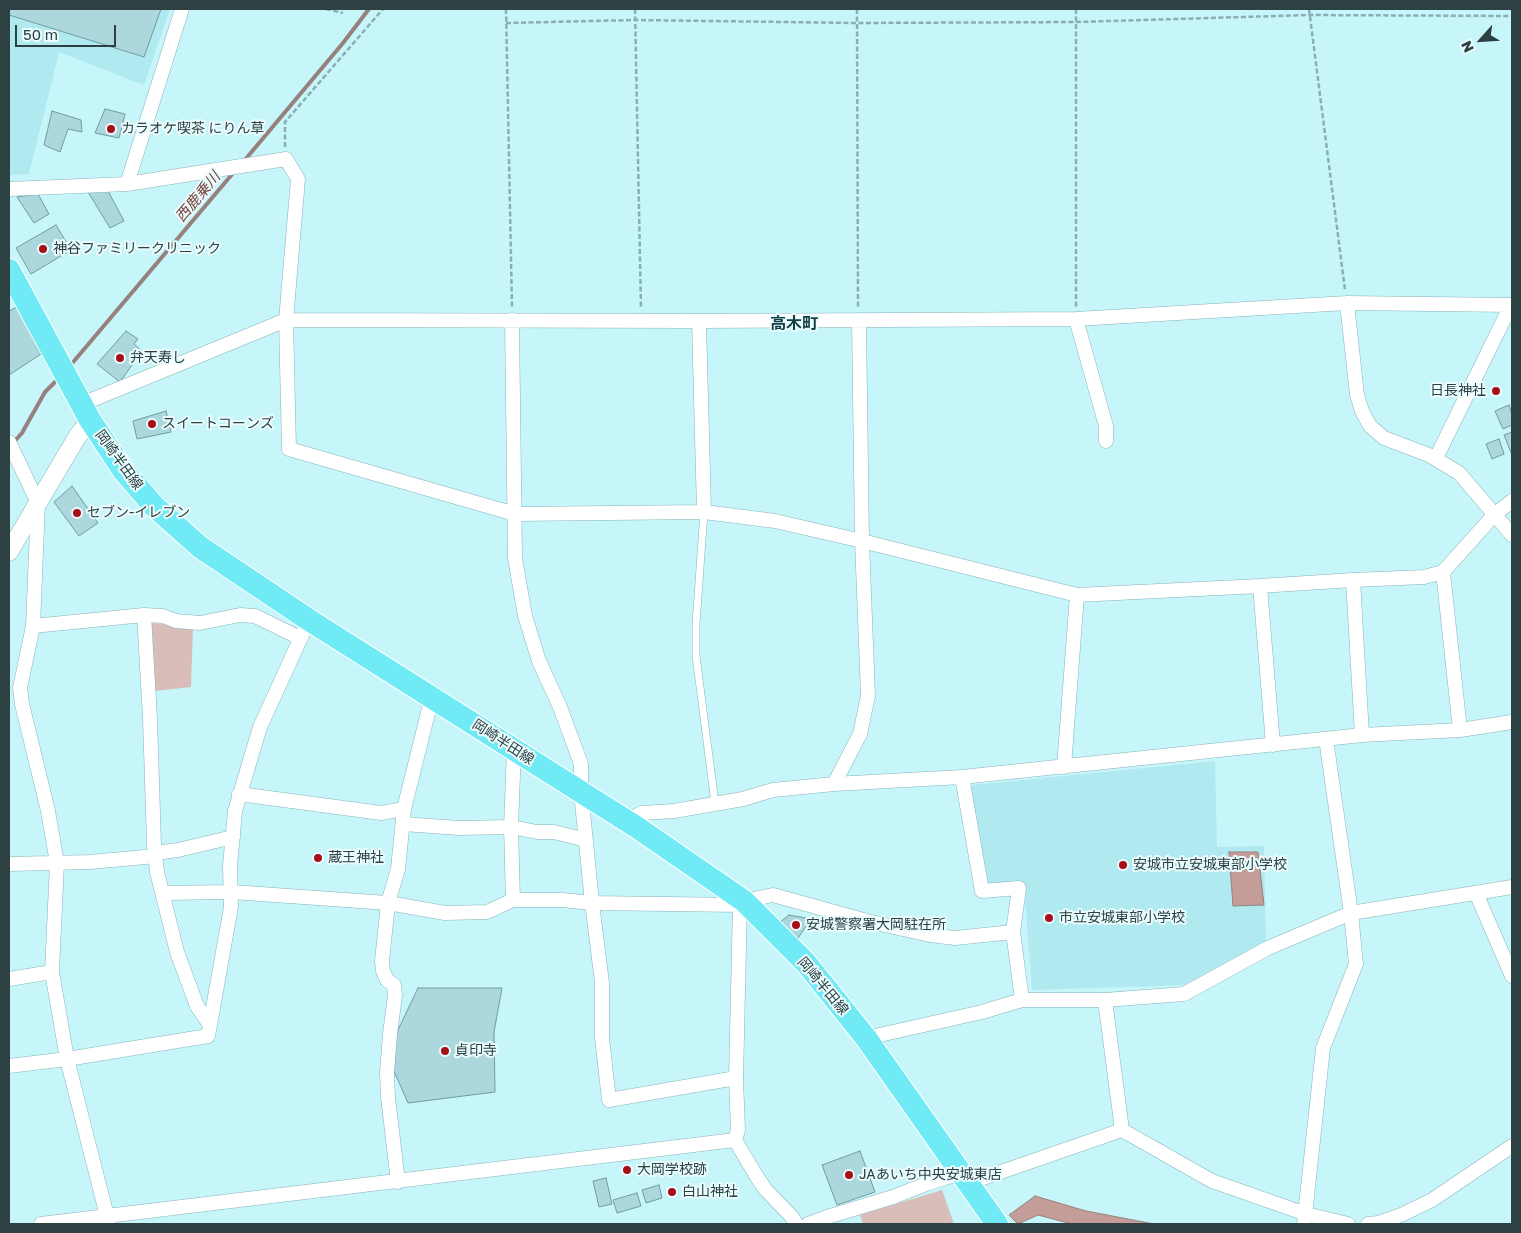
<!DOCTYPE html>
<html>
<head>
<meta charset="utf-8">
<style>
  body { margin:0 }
  #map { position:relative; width:1521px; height:1233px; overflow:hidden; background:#c6f5fa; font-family:"Golos Text",sans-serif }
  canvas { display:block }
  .frame { position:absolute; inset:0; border:10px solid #2d4042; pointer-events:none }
  .north { position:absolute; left:1456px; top:15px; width:50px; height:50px; -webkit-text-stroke:4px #eafcfe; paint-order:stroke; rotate:244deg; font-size:14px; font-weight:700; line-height:20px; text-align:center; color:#2d4042 }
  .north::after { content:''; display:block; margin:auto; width:18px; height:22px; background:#2d4042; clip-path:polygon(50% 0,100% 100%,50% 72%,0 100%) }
  .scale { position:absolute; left:15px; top:25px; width:101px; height:22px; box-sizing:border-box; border:2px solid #2d4042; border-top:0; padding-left:6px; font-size:15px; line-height:18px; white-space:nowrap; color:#2d4042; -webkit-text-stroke:4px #eafcfe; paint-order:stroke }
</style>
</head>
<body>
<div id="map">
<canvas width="1521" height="1233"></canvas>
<div class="frame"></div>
<div class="north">N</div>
<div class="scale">50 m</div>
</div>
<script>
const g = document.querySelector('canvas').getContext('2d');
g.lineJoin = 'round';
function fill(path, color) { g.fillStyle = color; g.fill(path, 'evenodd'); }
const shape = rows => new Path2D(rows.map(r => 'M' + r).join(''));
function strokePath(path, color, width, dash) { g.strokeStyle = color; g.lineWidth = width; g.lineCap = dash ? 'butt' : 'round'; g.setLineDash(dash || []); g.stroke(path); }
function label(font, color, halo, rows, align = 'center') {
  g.font = font + ' "Golos Text","Noto Sans JP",sans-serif'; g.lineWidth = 4; g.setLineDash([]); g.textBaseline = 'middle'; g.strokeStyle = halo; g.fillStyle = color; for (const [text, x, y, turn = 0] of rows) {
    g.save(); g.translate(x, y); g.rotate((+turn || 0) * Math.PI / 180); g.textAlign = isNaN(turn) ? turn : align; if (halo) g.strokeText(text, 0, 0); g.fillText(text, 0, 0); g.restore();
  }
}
fill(shape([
  [9,9,170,9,144,85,59,52,29,174,9,175],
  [1215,761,1217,847,1264,846,1266,942,1185,985,1032,990,1024,883,987,890,969,791,973,785]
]), '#b1e9f0');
fill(shape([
  [150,623,193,626,191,687,155,691],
  [942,1190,954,1224,863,1224,860,1215]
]), '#d9bdb9');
const water = shape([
  [1229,852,1258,852,1264,905,1233,906,1229,852],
  [1035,1196,1086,1211,1154,1224,1072,1224,1038,1215,1018,1224,1009,1215,1035,1196]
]);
fill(water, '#c49d98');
strokePath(water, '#97817e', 1);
strokePath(shape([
  [244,161,343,43,369,9],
  [69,367,234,172],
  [13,443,22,433,45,392,59,378]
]), '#97817e', 4);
const building = shape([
  [9,9,161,9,144,57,9,15,9,9],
  [105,109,125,114,119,138,95,133,105,109],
  [52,111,81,120,82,132,68,129,60,152,44,145,52,111],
  [107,189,124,221,110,228,88,192,107,189],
  [38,194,49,214,34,223,17,197,38,194],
  [56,225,71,250,31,274,16,248,56,225],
  [17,307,41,354,9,375,9,311,17,307],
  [126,331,138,339,134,344,142,351,120,382,97,364,126,331],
  [1509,405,1512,414,1512,425,1503,429,1495,411,1509,405],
  [166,411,171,432,137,439,133,421,166,411],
  [1512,432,1512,455,1504,435,1512,432],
  [1499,439,1504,454,1492,459,1486,444,1499,439],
  [72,486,98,523,79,536,54,502,72,486],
  [789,915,811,919,796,941,779,923,789,915],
  [418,988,502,988,494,1032,495,1092,408,1103,394,1071,397,1032,418,988],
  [860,1151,875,1192,837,1205,822,1165,860,1151],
  [606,1178,612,1204,599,1207,593,1181,606,1178],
  [659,1185,662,1198,646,1203,642,1190,659,1185],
  [637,1193,641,1206,617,1213,613,1200,637,1193]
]);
fill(building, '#acd8dd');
strokePath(building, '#709ca1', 1);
const service = shape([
  [704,512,696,624,696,656,715,803]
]);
const minor = shape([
  [127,184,182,9],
  [9,189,127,184,286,159,298,179,286,320,289,449,515,514,704,512,775,521,862,541,1077,595,1260,586,1353,580,1424,577,1443,572,1494,515,1512,501],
  [1347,303,1357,395,1362,411,1370,426,1384,438,1429,455,1459,473,1512,535],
  [1076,319,1106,426,1106,441],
  [512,320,515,558,525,616,539,661,560,707,581,764,581,792,592,903,602,983,602,1038,609,1100,736,1078],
  [699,321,704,512],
  [82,404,286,320,699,321,1076,319,1347,303,1512,305],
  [9,442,38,503,33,626,20,688,22,704,48,811,57,863,52,972,67,1059,109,1224],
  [1436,458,1511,305],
  [1443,572,1460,730],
  [1353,580,1362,735],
  [1260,586,1273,745],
  [144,615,150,718,154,845,157,872,177,952,197,1006,210,1025],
  [33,626,144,615,163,616,176,621,200,623,240,615,255,616,300,638],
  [1064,767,1077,595],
  [962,777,982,891,1019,888,1013,932,1022,1000],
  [834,784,860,734,868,696,862,541,859,320],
  [239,794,381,813,404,809],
  [627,821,642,813,674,811,743,799,773,790,834,784,962,777,1362,735,1460,730,1512,722],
  [403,824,459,828,511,827,537,832,554,832,586,840],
  [155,853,178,850,233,837],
  [9,864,90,862,156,856],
  [163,893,232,892,388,903,445,913,487,912,513,900,562,900,592,903,740,905],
  [1476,893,1512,976],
  [513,900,511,827,514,749],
  [9,979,52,972],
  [1105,1000,1122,1130],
  [866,1038,982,1012,1022,1000,1105,1000,1184,994,1268,948,1351,913,1512,887],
  [9,1066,67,1059,208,1036,231,907,230,866,235,811,260,727,309,620],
  [398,1182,388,1097,387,1073,390,1034,395,995,394,985,387,980,383,971,382,961,388,903,398,869,404,809,432,697],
  [969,1183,1122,1130,1212,1181,1306,1214,1348,1224],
  [41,1224,735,1140],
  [796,1224,792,1217,765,1189,757,1177,735,1140,738,1130,736,1078,740,905,744,901,773,895,867,921,930,935,955,938,1013,932],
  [808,1224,827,1217,893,1197,926,1184,947,1177,963,1175],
  [1304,1224,1323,1048,1356,964,1351,913,1326,739],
  [1368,1224,1378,1223,1401,1215,1432,1200,1512,1146]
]);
const tertiary = shape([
  [9,552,77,437,90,420]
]);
const primary = shape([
  [9,270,90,420,123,470,154,506,200,547,309,620,638,828,744,901,806,963,866,1038,997,1224]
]);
strokePath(service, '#87b4b9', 8);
strokePath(minor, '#87b4b9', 15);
strokePath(tertiary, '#87b4b9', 19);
strokePath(primary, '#fff', 24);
strokePath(shape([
  [326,9,343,13],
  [506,9,512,307],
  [635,9,641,309],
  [857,9,858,307],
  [1076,9,1076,307],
  [1309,9,1345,290],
  [506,23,635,20,857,23,1076,22,1310,15,1512,16],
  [285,147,285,122,383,9]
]), '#8aaeb2', 2.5, [5, 2.5]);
strokePath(service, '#fff', 7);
strokePath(minor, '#fff', 14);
strokePath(tertiary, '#fff', 18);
strokePath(primary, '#70ebf6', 22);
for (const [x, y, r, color] of [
  [111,129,5,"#a60f17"],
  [43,249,5,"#a60f17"],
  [120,358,5,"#a60f17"],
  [1496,391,5,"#a60f17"],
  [152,424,5,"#a60f17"],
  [77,513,5,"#a60f17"],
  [318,858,5,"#a60f17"],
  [1123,865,5,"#a60f17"],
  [1049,918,5,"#a60f17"],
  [796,925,5,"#a60f17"],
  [445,1051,5,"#a60f17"],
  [627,1170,5,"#a60f17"],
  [849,1175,5,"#a60f17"],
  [672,1192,5,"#a60f17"]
]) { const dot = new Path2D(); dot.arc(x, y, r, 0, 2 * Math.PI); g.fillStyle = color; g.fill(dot); strokePath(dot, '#eafcfe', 2); }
label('14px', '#2d4042', '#eafcfe', [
  ["カラオケ喫茶 にりん草",121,129],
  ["神谷ファミリークリニック",53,249],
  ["弁天寿し",130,358],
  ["日長神社",1486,391,"right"],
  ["スイートコーンズ",162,424],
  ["セブン-イレブン",87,513],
  ["蔵王神社",328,858],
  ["安城市立安城東部小学校",1133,865],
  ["市立安城東部小学校",1059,918],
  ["安城警察署大岡駐在所",806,925],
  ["貞印寺",455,1051],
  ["大岡学校跡",637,1170],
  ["JAあいち中央安城東店",859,1175],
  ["白山神社",682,1192]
], 'left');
label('14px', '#2d4042', '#eafcfe', [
  ["岡崎半田線",119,460,54],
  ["岡崎半田線",503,742,33],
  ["岡崎半田線",823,986,50]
]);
label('italic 15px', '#7a433e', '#eafcfe', [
  ["西鹿乗川",198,197,-50]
]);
label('bold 16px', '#113e43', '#eafcfe', [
  ["高木町",794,324]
]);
</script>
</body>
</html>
